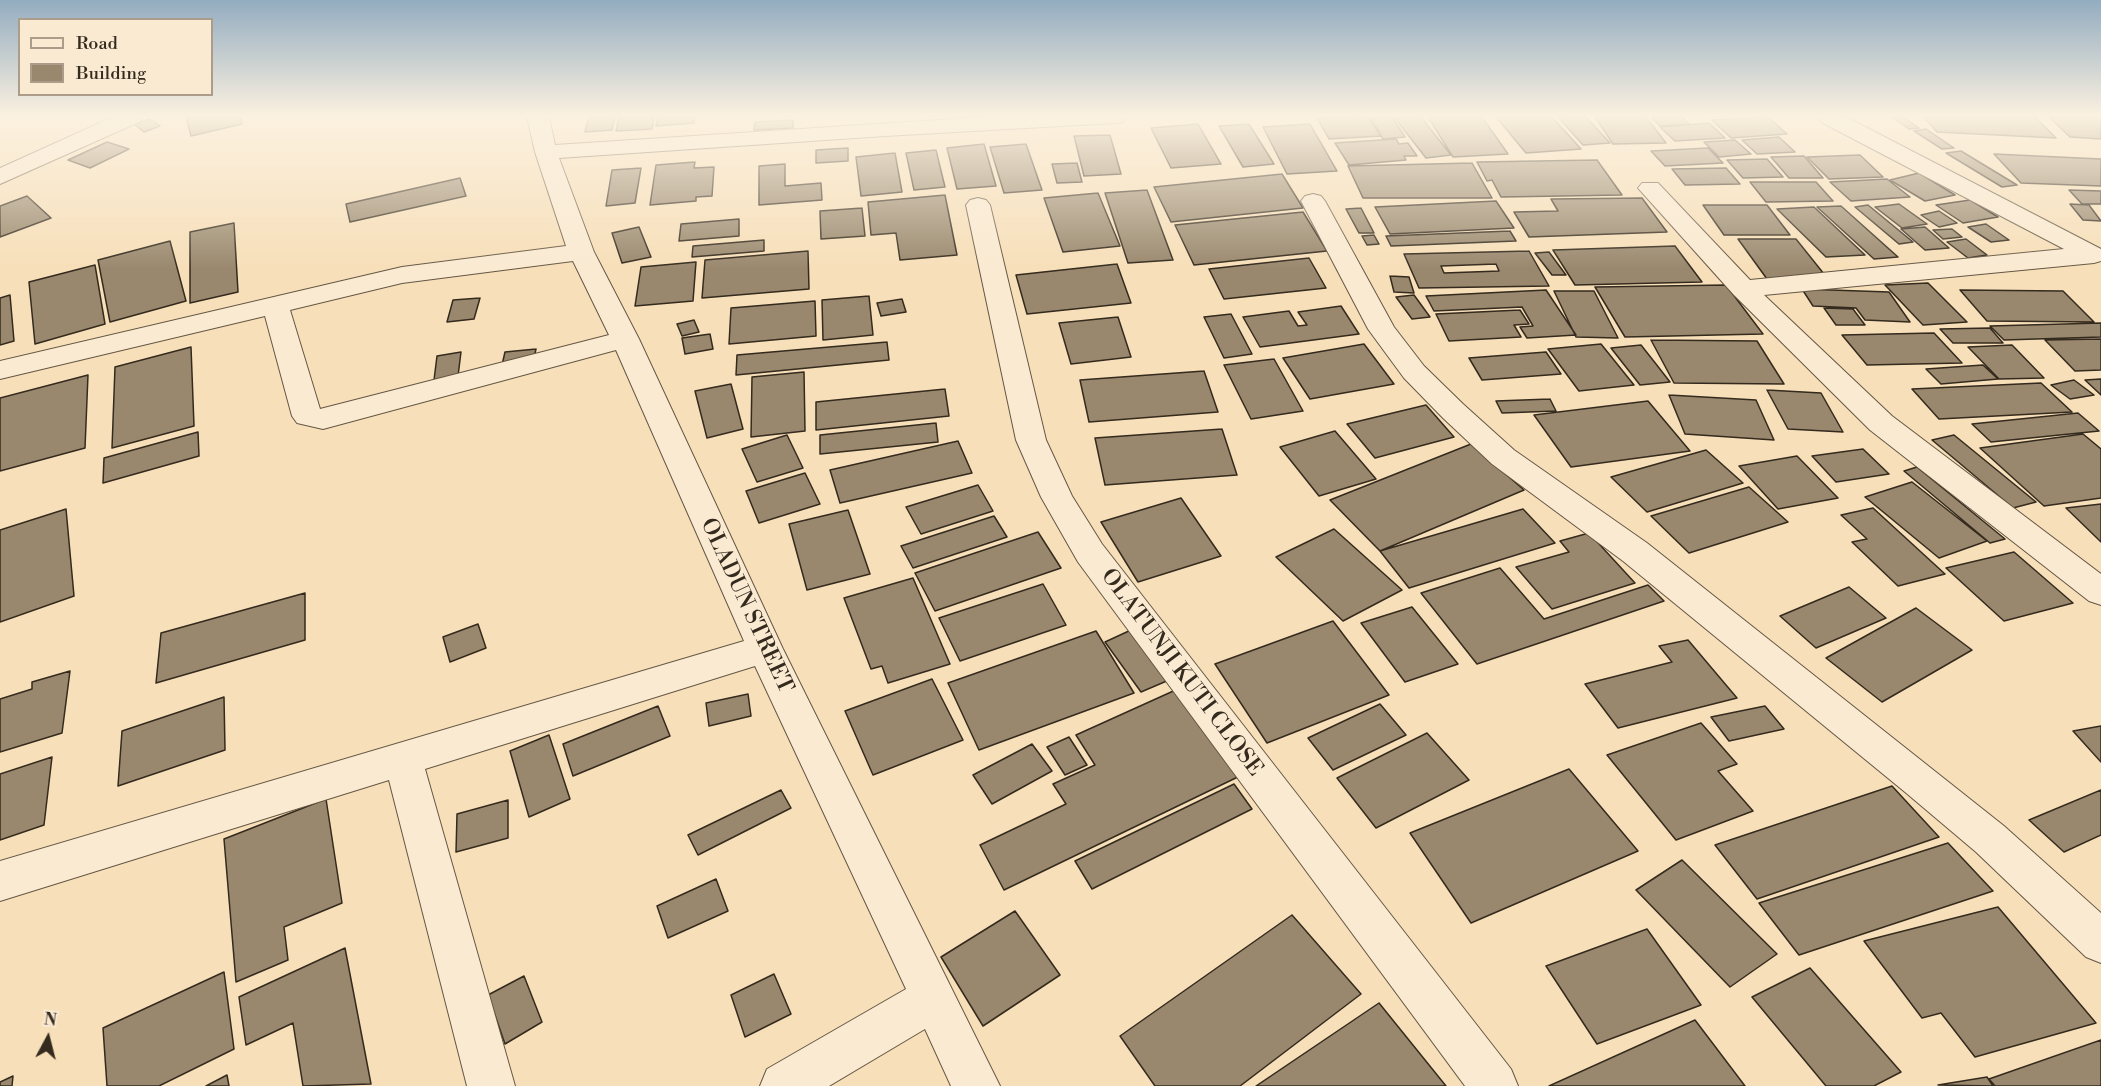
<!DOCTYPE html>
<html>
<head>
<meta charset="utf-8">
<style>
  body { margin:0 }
  #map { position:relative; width:2101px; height:1086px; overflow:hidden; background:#f7dfb9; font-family:"Libre Bodoni",serif }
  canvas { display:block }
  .legend { position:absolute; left:18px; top:18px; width:195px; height:78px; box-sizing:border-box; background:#faead2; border:2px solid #ab9d8a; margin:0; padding:8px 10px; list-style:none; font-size:18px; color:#342a1d }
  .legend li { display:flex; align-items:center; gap:12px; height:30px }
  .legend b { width:30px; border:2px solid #ab9d8a }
  .north { position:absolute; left:18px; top:1008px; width:60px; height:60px; -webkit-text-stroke:4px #faead2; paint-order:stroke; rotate:7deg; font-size:16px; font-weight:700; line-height:24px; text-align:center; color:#342a1d }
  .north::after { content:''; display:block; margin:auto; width:21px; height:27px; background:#342a1d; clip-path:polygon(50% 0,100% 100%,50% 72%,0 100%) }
</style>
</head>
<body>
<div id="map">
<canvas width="2101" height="1086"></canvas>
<ul class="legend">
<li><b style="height:8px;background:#faead2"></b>Road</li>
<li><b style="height:16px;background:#99886e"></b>Building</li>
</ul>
<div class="north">N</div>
</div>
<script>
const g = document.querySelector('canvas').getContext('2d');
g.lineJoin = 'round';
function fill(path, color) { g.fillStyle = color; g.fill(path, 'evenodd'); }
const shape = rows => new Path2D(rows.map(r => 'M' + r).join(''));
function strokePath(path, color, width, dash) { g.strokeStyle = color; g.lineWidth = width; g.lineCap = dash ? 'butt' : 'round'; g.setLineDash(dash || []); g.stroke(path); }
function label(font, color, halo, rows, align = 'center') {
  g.font = font + ' "Libre Bodoni",serif'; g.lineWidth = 6; g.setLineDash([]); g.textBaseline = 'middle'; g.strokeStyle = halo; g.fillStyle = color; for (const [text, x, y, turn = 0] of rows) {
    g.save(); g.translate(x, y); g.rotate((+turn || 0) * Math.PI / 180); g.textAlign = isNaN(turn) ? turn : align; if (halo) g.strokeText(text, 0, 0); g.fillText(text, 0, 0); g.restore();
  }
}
const building = shape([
  [186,117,240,117,242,124,191,136,186,117],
  [589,117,615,117,612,130,585,132,589,117],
  [619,117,654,117,652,129,616,131,619,117],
  [658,117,695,117,694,123,656,126,658,117],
  [1368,117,1381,136,1329,139,1317,118,1368,117],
  [1370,117,1392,117,1405,137,1383,139,1370,117],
  [1394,117,1421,117,1451,155,1426,158,1394,117],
  [1428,117,1482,117,1508,154,1453,157,1428,117],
  [1496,117,1552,117,1581,149,1526,153,1496,117],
  [1558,117,1586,117,1610,143,1583,145,1558,117],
  [1595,117,1646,117,1666,143,1613,144,1595,117],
  [1651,117,1682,117,1689,124,1660,126,1651,117],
  [1768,117,1787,134,1731,138,1712,120,1768,117],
  [1892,117,1903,117,1919,128,1909,129,1892,117],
  [1924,117,2035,117,2056,138,1937,132,1924,117],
  [2049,117,2101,117,2101,139,2070,137,2049,117],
  [150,119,160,126,144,132,134,124,150,119],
  [793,120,793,128,754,130,755,122,793,120],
  [1709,123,1725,138,1675,141,1660,127,1709,123],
  [1198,124,1221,164,1171,168,1151,128,1198,124],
  [1249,124,1274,164,1243,167,1219,126,1249,124],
  [1310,124,1337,171,1287,174,1263,127,1310,124],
  [1926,129,1954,148,1942,149,1914,131,1926,129],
  [1110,135,1121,174,1084,176,1074,136,1110,135],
  [1779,137,1795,152,1757,154,1742,140,1779,137],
  [1396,139,1399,144,1408,143,1417,156,1404,156,1406,160,1349,165,1335,143,1396,139],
  [1735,140,1751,154,1719,157,1704,142,1735,140],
  [107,142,129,149,90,168,68,160,107,142],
  [984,144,996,186,957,189,947,148,984,144],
  [1026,144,1042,190,1004,193,990,147,1026,144],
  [848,148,848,161,816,163,816,150,848,148],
  [1708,148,1723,163,1665,166,1651,151,1708,148],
  [936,150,945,187,914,190,906,153,936,150],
  [1961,151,2017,185,2002,187,1946,153,1961,151],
  [895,153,902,192,861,196,856,157,895,153],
  [1994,154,2101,159,2101,186,2021,183,1994,154],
  [1860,155,1883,177,1829,179,1807,157,1860,155],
  [1804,156,1823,178,1789,178,1771,157,1804,156],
  [1767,159,1783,177,1743,178,1727,160,1767,159],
  [1597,160,1622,195,1501,197,1492,180,1487,181,1477,162,1597,160],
  [695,162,694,168,714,167,712,196,696,197,696,201,650,205,656,165,695,162],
  [1077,163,1082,182,1057,183,1052,164,1077,163],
  [1472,163,1492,198,1363,198,1348,166,1472,163],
  [785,164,785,186,821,183,822,200,759,205,759,166,785,164],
  [641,168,635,203,606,206,612,170,641,168],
  [1726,168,1740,184,1685,185,1672,169,1726,168],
  [1919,173,1955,195,1925,201,1890,180,1919,173],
  [1282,174,1303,208,1171,222,1154,187,1282,174],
  [460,178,466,196,350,222,346,204,460,178],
  [1887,179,1910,197,1851,201,1830,182,1887,179],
  [1750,182,1816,182,1833,201,1766,202,1750,182],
  [1147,190,1173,260,1128,263,1105,193,1147,190],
  [2069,190,2101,191,2101,204,2082,204,2069,190],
  [1098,193,1120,246,1063,252,1044,198,1098,193],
  [945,195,957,255,900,260,896,233,871,235,868,202,945,195],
  [27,196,51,218,0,237,0,206,27,196],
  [1642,198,1667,232,1529,237,1514,212,1558,211,1551,199,1642,198],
  [1970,200,1998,217,1963,223,1936,205,1970,200],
  [1496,201,1514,228,1390,234,1375,207,1496,201],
  [1899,204,1927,224,1902,228,1875,207,1899,204],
  [2070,204,2089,205,2101,221,2083,220,2070,204],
  [1703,205,1767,205,1790,235,1724,235,1703,205],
  [1868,205,1913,242,1899,244,1855,207,1868,205],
  [1841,206,1898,257,1874,259,1817,207,1841,206],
  [1814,207,1865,255,1826,257,1777,209,1814,207],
  [862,208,865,236,821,239,820,211,862,208],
  [1361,208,1374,233,1359,233,1346,209,1361,208],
  [1939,211,1957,223,1939,227,1921,215,1939,211],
  [1303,212,1327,251,1194,265,1175,225,1303,212],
  [739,219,739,236,679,241,681,224,739,219],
  [234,223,238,292,190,303,190,232,234,223],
  [1986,224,2009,240,1991,242,1968,227,1986,224],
  [639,227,651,257,622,263,612,233,639,227],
  [1925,227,1949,248,1925,250,1901,229,1925,227],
  [1952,229,1962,237,1943,239,1933,230,1952,229],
  [1510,231,1516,241,1391,246,1386,236,1510,231],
  [1374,235,1379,244,1367,245,1362,236,1374,235],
  [1738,239,1796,239,1828,279,1767,279,1738,239],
  [1966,239,1987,255,1968,258,1947,242,1966,239],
  [764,240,764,251,692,257,693,246,764,240],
  [170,241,186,301,110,322,98,260,170,241],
  [1675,246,1702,282,1575,285,1553,250,1675,246],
  [808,251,809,289,702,298,705,260,808,251],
  [1529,251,1549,286,1419,288,1404,254,1529,251],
  [1496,264,1499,271,1444,273,1441,266,1496,264],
  [1549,252,1566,275,1552,275,1535,253,1549,252],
  [1309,258,1326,288,1224,299,1209,269,1309,258],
  [696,262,693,301,635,306,641,267,696,262],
  [1117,264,1131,303,1027,314,1016,275,1117,264],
  [95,265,105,324,35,344,29,282,95,265],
  [1390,276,1409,277,1414,293,1394,292,1390,276],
  [1928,283,1967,322,1923,325,1885,285,1928,283],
  [1726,285,1763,334,1625,337,1595,287,1726,285],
  [1802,289,1889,292,1910,322,1865,320,1856,308,1813,306,1802,289],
  [1546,290,1576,335,1527,338,1520,327,1533,326,1522,307,1434,311,1426,296,1546,290],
  [1960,290,2063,291,2094,322,1987,321,1960,290],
  [1554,291,1594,291,1618,338,1576,337,1554,291],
  [10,295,14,341,0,345,0,298,10,295],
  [1414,295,1430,317,1412,319,1396,297,1414,295],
  [869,296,873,335,823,340,822,300,869,296],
  [480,298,474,319,447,322,453,300,480,298],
  [902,299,906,312,881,316,877,303,902,299],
  [815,301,816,336,729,344,731,308,815,301],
  [1341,306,1359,334,1260,347,1243,317,1289,311,1298,326,1307,325,1298,312,1341,306],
  [1824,308,1853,309,1865,325,1836,325,1824,308],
  [1520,310,1529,324,1514,325,1521,337,1449,341,1436,314,1520,310],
  [1231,314,1252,354,1224,358,1204,317,1231,314],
  [1118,317,1131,357,1071,364,1059,323,1118,317],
  [694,320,699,332,682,336,677,324,694,320],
  [2101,323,2101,337,2004,340,1990,326,2101,323],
  [1990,328,2003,343,1953,343,1940,329,1990,328],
  [1934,333,1962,363,1867,365,1842,335,1934,333],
  [710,334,713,349,685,354,682,338,710,334],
  [2101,339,2101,370,2075,371,2045,340,2101,339],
  [1651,340,1757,341,1784,384,1674,383,1651,340],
  [887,342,889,360,736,375,737,355,887,342],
  [1364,344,1394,384,1310,399,1283,358,1364,344],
  [1601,344,1634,385,1579,391,1548,349,1601,344],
  [1641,345,1656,364,1670,382,1640,385,1611,348,1641,345],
  [2012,345,2044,378,1999,379,1968,347,2012,345],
  [191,347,194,426,112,448,115,367,191,347],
  [536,349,533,362,502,365,505,352,536,349],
  [461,352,458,376,434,380,437,356,461,352],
  [1546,352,1561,374,1482,380,1469,358,1546,352],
  [1274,359,1303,411,1251,419,1224,365,1274,359],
  [1983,365,1998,379,1941,384,1926,369,1983,365],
  [1204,371,1218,412,1089,422,1080,380,1204,371],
  [804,372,805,431,751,437,752,377,804,372],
  [88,375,85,448,0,471,0,398,88,375],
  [2101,379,2101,395,2085,380,2101,379],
  [2074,380,2094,395,2070,399,2051,385,2074,380],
  [2041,383,2072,412,1939,419,1912,389,2041,383],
  [731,384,743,429,707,438,695,391,731,384],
  [945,389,949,416,816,430,816,402,945,389],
  [1767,390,1821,393,1843,432,1788,429,1767,390],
  [1669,395,1756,400,1774,440,1685,434,1669,395],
  [1550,399,1556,411,1502,413,1496,401,1550,399],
  [1648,401,1690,451,1571,467,1534,415,1648,401],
  [1426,405,1454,437,1375,458,1347,424,1426,405],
  [2078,413,2099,431,1991,442,1972,424,2078,413],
  [936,423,938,442,820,454,820,435,936,423],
  [1222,429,1237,475,1105,485,1095,438,1222,429],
  [1335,431,1376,479,1319,496,1280,447,1335,431],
  [198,432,199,456,103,483,104,458,198,432],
  [2083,434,2101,449,2101,498,2044,506,1980,448,2083,434],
  [787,435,803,468,757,482,742,449,787,435],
  [1954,435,2036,502,2013,508,1932,440,1954,435],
  [958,441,972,473,840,503,830,470,958,441],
  [1471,444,1524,490,1380,551,1330,500,1471,444],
  [1863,449,1889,474,1836,482,1812,456,1863,449],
  [1706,450,1743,483,1647,512,1611,477,1706,450],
  [1797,456,1838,498,1778,509,1739,466,1797,456],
  [1917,467,2005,539,1990,543,1904,471,1917,467],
  [805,473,820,504,759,523,746,491,805,473],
  [1912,482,1987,541,1939,558,1865,497,1912,482],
  [978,485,993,511,921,534,906,507,978,485],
  [1749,487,1788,522,1689,553,1651,516,1749,487],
  [1181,498,1221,556,1138,582,1101,522,1181,498],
  [2101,504,2101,542,2066,508,2101,504],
  [1873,508,1945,574,1898,586,1852,542,1867,539,1841,515,1873,508],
  [66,509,74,596,0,622,0,530,66,509],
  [1523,509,1555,543,1409,588,1380,551,1523,509],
  [848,510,870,574,807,590,789,524,848,510],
  [994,516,1007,537,913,568,901,546,994,516],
  [1334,529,1402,590,1343,621,1276,557,1334,529],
  [1038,532,1061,568,935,611,915,573,1038,532],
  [1589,533,1635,583,1552,609,1516,567,1569,552,1560,541,1589,533],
  [2014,552,2073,603,2004,621,1946,568,2014,552],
  [1500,568,1544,619,1648,585,1664,601,1477,664,1421,593,1500,568],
  [913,578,950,664,888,683,882,666,871,669,844,598,913,578],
  [1043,584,1066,625,960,661,939,618,1043,584],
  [1849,587,1886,618,1816,648,1780,616,1849,587],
  [305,593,305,640,156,683,161,633,305,593],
  [1412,607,1458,664,1405,682,1361,623,1412,607],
  [1916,608,1972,650,1882,702,1826,658,1916,608],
  [1333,621,1389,695,1267,743,1215,664,1333,621],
  [478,624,486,648,450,662,443,637,478,624],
  [1131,630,1169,680,1141,692,1105,642,1131,630],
  [1096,631,1134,693,979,750,948,683,1096,631],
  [1688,640,1737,698,1618,728,1585,684,1672,662,1659,646,1688,640],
  [70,671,62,733,0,752,0,699,32,689,32,682,70,671],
  [932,679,963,740,873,775,845,711,932,679],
  [1180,688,1244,774,1004,890,980,845,1066,804,1053,784,1095,765,1076,735,1180,688],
  [748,694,751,716,709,726,706,703,748,694],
  [224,697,225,750,118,786,122,731,224,697],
  [1380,704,1406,735,1333,770,1308,738,1380,704],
  [658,706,670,736,573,776,563,744,658,706],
  [1765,706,1784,729,1729,741,1711,717,1765,706],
  [1701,723,1737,764,1718,771,1753,811,1676,840,1607,755,1701,723],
  [2101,726,2101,762,2073,731,2101,726],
  [1427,733,1469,780,1376,828,1337,778,1427,733],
  [549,735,570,799,529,817,510,751,549,735],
  [1069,737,1087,765,1065,775,1047,747,1069,737],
  [1032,744,1052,771,992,804,973,775,1032,744],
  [52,757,44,825,0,840,0,774,52,757],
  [1569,769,1638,851,1471,923,1410,833,1569,769],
  [1234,784,1252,809,1092,889,1075,861,1234,784],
  [1892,786,1939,837,1757,899,1715,845,1892,786],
  [781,790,791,808,698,855,688,835,781,790],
  [2101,790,2101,835,2064,852,2029,820,2101,790],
  [326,799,342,903,284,927,288,960,236,982,224,839,326,799],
  [508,800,508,838,456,852,457,814,508,800],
  [1948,843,1993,891,1799,955,1759,903,1948,843],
  [1682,860,1777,954,1730,987,1636,890,1682,860],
  [716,879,728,911,668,938,657,906,716,879],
  [1998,907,2096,1023,1975,1057,1941,1013,1922,1018,1864,941,1998,907],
  [1015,911,1060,975,983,1026,941,957,1015,911],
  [1292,915,1361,994,1240,1086,1155,1086,1120,1036,1292,915],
  [1647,929,1701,1005,1597,1044,1546,966,1647,929],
  [345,948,371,1084,303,1086,293,1023,246,1045,239,997,345,948],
  [1810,968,1901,1072,1874,1086,1826,1086,1752,997,1810,968],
  [224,972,234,1049,159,1086,107,1086,103,1028,224,972],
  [774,974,791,1014,745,1037,731,995,774,974],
  [524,976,542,1022,505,1044,488,995,524,976],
  [1379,1003,1446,1086,1256,1086,1379,1003],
  [1695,1020,1745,1086,1549,1086,1695,1020],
  [2101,1040,2101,1086,1995,1086,1989,1079,2101,1040],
  [227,1075,229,1086,206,1086,227,1075],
  [13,1076,12,1086,0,1086,0,1082,13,1076],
  [1987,1077,1993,1086,1938,1085,1987,1077]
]);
fill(building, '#99886e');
strokePath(building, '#342a1d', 1.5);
const minor = shape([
  [113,117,142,117,139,122,0,184,0,168,113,117],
  [527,117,549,117,555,145,984,117,1126,117,1123,122,1115,123,885,136,559,158,594,252,639,339,783,649,1000,1086,951,1086,925,1029,829,1086,760,1086,767,1069,906,989,755,666,425,769,515,1086,467,1086,389,780,0,901,0,861,744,641,616,350,323,429,297,423,292,416,265,316,0,379,0,361,402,267,566,246,535,152,527,117],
  [573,261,609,335,320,409,290,310,402,283,573,261],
  [1818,117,1846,117,2101,249,2101,261,2094,263,1764,295,1892,416,2101,574,2101,605,2089,601,1870,430,1734,295,1638,188,1642,183,1658,183,1750,280,2064,249,1821,122,1818,117],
  [1313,194,1321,196,1325,201,1394,327,1424,366,1463,404,1514,450,1647,543,2004,826,2101,913,2101,963,2086,957,1976,852,1905,792,1623,561,1492,464,1443,418,1404,378,1368,329,1301,201,1305,196,1313,194],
  [978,198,986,200,990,205,1046,440,1072,496,1102,544,1511,1069,1518,1086,1465,1086,1078,562,1041,497,1016,440,966,205,970,200,978,198]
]);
strokePath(minor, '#655744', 2);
fill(minor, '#faead2');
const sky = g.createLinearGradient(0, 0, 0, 269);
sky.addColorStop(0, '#93acc0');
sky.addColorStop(0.43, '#fbf1e0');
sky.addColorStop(1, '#fbf1e000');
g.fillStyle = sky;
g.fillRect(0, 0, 2101, 269);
label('22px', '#342a1d', '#faead2', [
  ["OLADUN STREET",746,606,65],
  ["OLATUNJI KUTI CLOSE",1181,673,53]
]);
</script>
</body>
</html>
